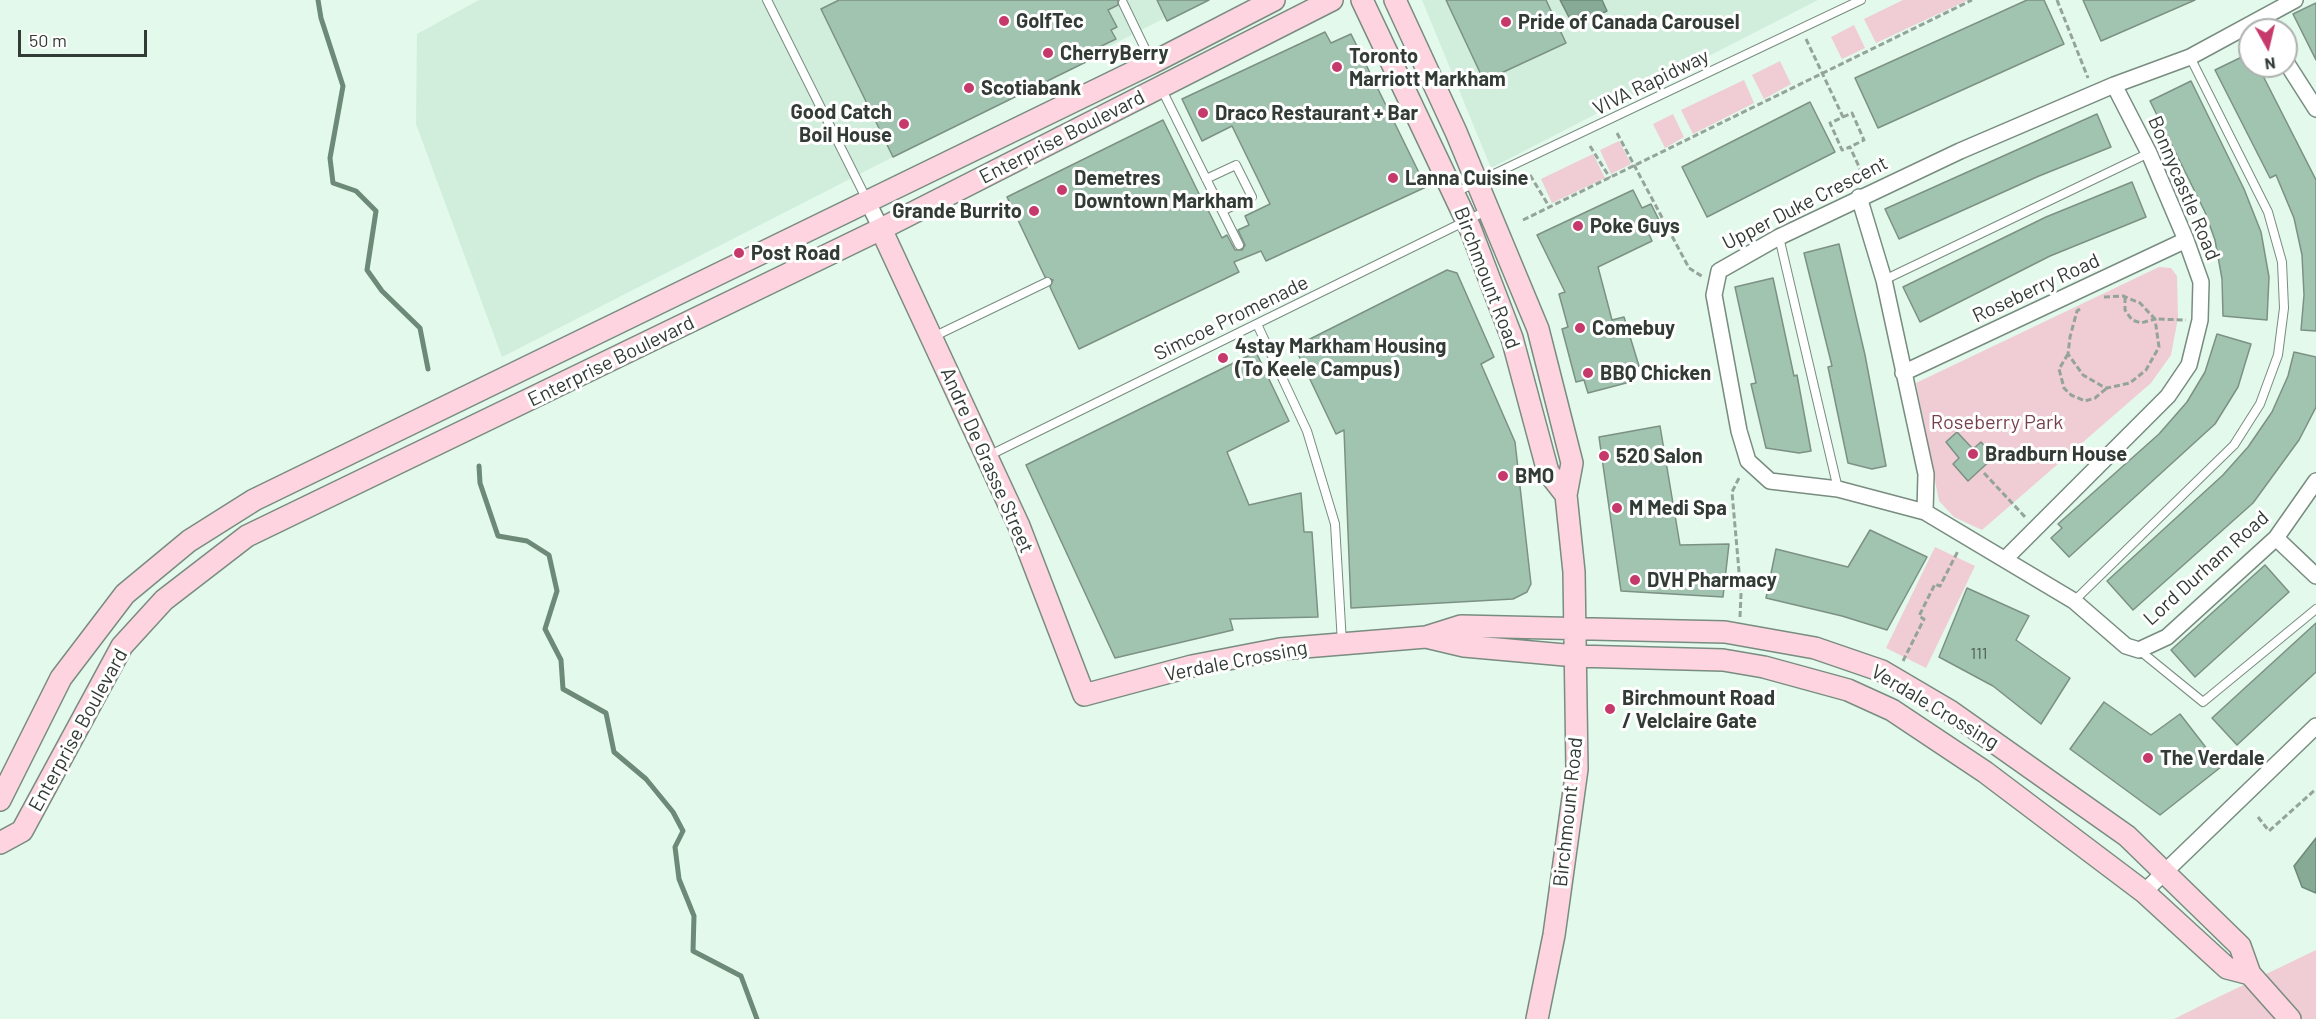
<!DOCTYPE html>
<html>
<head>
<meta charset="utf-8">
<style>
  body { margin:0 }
  #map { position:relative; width:2316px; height:1019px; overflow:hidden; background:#e3f9eb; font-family:Barlow,sans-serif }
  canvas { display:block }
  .north { position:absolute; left:2238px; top:18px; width:60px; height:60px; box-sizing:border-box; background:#fff; border:2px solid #adb1af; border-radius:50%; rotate:172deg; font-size:16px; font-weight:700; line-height:24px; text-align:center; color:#323b36 }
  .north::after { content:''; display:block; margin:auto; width:21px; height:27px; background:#c5396b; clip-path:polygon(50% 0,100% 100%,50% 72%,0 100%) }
  .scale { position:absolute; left:18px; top:30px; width:129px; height:27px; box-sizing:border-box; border:3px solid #323b36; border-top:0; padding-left:8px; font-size:18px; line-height:21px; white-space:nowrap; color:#323b36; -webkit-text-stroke:4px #fff; paint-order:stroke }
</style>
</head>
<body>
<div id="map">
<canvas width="2316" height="1019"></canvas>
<div class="north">N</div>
<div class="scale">50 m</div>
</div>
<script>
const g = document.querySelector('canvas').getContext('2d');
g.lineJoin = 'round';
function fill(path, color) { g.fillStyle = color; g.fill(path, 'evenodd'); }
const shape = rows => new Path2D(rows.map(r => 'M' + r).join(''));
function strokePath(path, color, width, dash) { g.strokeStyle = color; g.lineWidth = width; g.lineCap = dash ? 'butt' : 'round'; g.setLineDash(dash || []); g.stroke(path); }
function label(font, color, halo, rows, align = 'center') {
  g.font = font + ' Barlow,sans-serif'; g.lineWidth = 6; g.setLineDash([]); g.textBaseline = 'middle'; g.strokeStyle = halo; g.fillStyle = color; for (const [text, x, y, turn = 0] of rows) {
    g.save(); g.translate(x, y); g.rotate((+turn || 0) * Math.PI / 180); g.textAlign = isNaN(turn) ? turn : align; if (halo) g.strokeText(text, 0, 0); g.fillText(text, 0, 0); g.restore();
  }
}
fill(shape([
  [479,0,1200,0,502,357,416,124,417,34],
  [1422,0,1818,0,1491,168]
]), '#d1eedc');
fill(shape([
  [1903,0,1968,0,1876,43,1864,19],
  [1854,25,1865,48,1842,59,1831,37],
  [1780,61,1791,84,1764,99,1752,75],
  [1744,80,1754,103,1693,134,1681,110],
  [1673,114,1684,137,1665,148,1653,124],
  [1619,141,1631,164,1611,174,1600,150],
  [1593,154,1605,178,1552,203,1541,179],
  [2159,267,2171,268,2177,276,2178,318,2171,355,2151,383,1982,530,1954,517,1939,501,1916,383],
  [1935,547,1975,566,1926,668,1886,648],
  [2316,950,2316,1019,2174,1019,2202,1005]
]), '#f0ccd4');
const water = shape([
  [1560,0,1602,0,1607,11,1574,27,1560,0],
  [2316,838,2316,893,2302,887,2294,866,2316,838]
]);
fill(water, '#86aa95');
strokePath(water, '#6d8978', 1.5);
strokePath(shape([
  [318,0,321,18,343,86,330,158,333,183,356,191,376,211,367,270,382,291,420,328,428,369],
  [479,466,480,483,498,536,527,541,549,555,557,591,545,629,561,660,563,689,606,713,614,752,646,779,673,812,683,831,675,847,679,879,694,916,693,951,741,976,757,1019]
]), '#6d8978', 5);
const building = shape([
  [839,0,1118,0,1118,5,1108,10,1117,27,1111,30,1116,39,1087,53,1090,60,893,157,821,9,839,0],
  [1157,0,1209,0,1167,21,1157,0],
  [1446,0,1546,0,1566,43,1484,81,1446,0],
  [2027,0,2044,0,2064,44,1878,128,1855,78,2027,0],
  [2083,0,2195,0,2101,41,2083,0],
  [2316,3,2316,60,2293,14,2316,3],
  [1325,32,1331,43,1351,34,1426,187,1266,261,1261,251,1234,262,1239,272,1079,349,1050,287,1053,280,1045,277,1007,197,1163,120,1202,200,1200,208,1208,210,1222,238,1227,235,1235,250,1242,250,1245,245,1238,230,1249,225,1245,216,1270,204,1232,126,1202,141,1182,99,1325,32],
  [2250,53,2250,66,2258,66,2316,180,2316,331,2301,330,2304,295,2302,255,2294,218,2276,175,2270,178,2215,70,2250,53],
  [2191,81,2244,189,2261,232,2269,277,2267,320,2223,316,2222,279,2215,240,2205,212,2150,101,2191,81],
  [1810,102,1835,152,1707,217,1682,167,1810,102],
  [2097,114,2111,147,2039,176,1899,239,1885,209,2097,114],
  [2132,182,2146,217,2050,256,1920,322,1903,287,2046,217,2132,182],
  [1633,190,1642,208,1651,204,1662,226,1648,232,1652,241,1598,267,1612,320,1624,317,1639,366,1626,369,1630,382,1588,393,1584,380,1576,382,1562,329,1568,327,1559,294,1565,292,1537,235,1633,190],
  [1839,244,1865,355,1886,466,1872,469,1848,463,1828,367,1832,366,1804,253,1839,244],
  [1447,270,1457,273,1494,357,1481,364,1515,442,1531,584,1527,592,1513,599,1351,608,1344,430,1336,434,1297,352,1309,346,1306,341,1447,270],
  [1773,278,1794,376,1797,375,1811,451,1799,453,1766,448,1751,384,1756,383,1735,287,1773,278],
  [2217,334,2251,344,2238,387,2215,424,2069,557,2051,538,2062,528,2058,524,2159,434,2187,402,2205,372,2217,334],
  [1256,352,1289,421,1227,452,1249,505,1301,493,1304,532,1312,532,1318,617,1230,619,1233,630,1115,658,1026,465,1256,352],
  [2294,352,2316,357,2316,407,2299,440,2253,503,2133,610,2107,581,2223,475,2248,447,2272,412,2288,376,2294,352],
  [1660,426,1680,545,1729,544,1723,597,1621,591,1599,437,1660,426],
  [1957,432,1973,449,1981,442,1994,457,1968,481,1953,464,1959,458,1946,442,1957,432],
  [1870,530,1927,557,1887,630,1842,616,1766,598,1776,549,1848,567,1870,530],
  [2265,565,2289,592,2195,677,2171,650,2265,565],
  [1967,588,2029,616,2016,640,2070,678,2041,724,1993,686,1939,657,1967,588],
  [2316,623,2316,672,2237,745,2212,718,2316,623],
  [2104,702,2151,735,2180,714,2221,767,2160,815,2070,749,2104,702]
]);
fill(building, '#a0c4af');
strokePath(building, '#7c9184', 1.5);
const lane = shape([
  [767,0,867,200],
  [1123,3,1151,61],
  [1161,88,1239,245],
  [1206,179,1236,165,1252,197,1222,211],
  [1456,192,1861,0],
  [1205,205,1216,200],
  [1779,237,1838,489],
  [1884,280,2149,153],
  [1257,324,1307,431,1335,524,1342,643],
  [933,337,1047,282],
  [988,456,1486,211],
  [2074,601,2234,445,2260,404,2278,355,2284,308,2282,262,2268,212,2190,57],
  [2139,650,2203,702,2316,609]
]);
const street = shape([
  [2295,0,2190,57,2114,85,1960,151,1779,237,1719,271,1714,295,1739,431,1748,461,1770,481,1838,489,1925,512,2074,601,2126,646,2139,650,2167,637,2276,538,2316,481],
  [2286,62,2316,109],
  [1859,197,1884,280,1926,474,1925,512],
  [868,202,881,229],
  [1903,373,2186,240],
  [2276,538,2316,576],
  [2005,559,2168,396,2189,365,2200,320,2201,282,2186,240,2149,153,2114,85],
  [2144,892,2316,726]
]);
const secondary = shape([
  [1362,0,1470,228,1512,338,1548,472,1566,495],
  [1395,0,1456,132,1538,329,1572,463,1566,495,1574,572,1577,769,1554,935,1537,1019],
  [881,229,1019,526,1084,695,1192,666,1280,649,1426,637,1461,626,1725,632,1815,648,1882,671,1950,711,2127,836,2240,946,2250,974,2290,1019],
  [1426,637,1464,646,1576,656,1723,660,1764,667,1848,690,1892,710,1985,772,2144,892,2227,968,2250,974],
  [0,800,61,678,125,594,189,541,254,500,1152,63,1274,0],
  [0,843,22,831,122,646,164,600,247,536,881,229,1332,0]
]);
strokePath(lane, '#788c80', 10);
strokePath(street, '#788c80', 18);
strokePath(secondary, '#788c80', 24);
strokePath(shape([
  [2057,0,2088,78],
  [1806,39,1843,117,1830,123,1842,150,1850,147,1865,180],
  [1843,117,1852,113,1864,140,1850,147],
  [1617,133,1689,268,1703,277],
  [1590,146,1610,178],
  [1530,175,1550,208],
  [1523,220,1972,0],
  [2104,297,2123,296,2140,303,2155,319,2186,320],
  [2080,309,2077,311,2070,337,2068,354,2083,375,2102,386,2107,388,2130,383,2146,370,2159,347,2155,319,2141,323,2132,320,2125,310,2125,298],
  [2068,354,2059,369,2064,388,2071,395,2085,401,2095,398,2107,388],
  [1984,473,2026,518],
  [1740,617,1741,594,1732,492,1740,476],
  [1903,661,1924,619,1919,616,1935,584,1940,586,1958,551],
  [2258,817,2269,831,2316,789]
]), '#94a49a', 3, [6, 3]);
strokePath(lane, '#fff', 8);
strokePath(street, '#fff', 15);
strokePath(secondary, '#fed4e0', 21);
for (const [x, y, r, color] of [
  [1004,21,6,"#c5396b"],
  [1506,22,6,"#c5396b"],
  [1048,53,6,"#c5396b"],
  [1337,67,6,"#c5396b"],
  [969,88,6,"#c5396b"],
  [1203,113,6,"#c5396b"],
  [904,124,6,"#c5396b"],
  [1393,178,6,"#c5396b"],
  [1062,190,6,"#c5396b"],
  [1034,211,6,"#c5396b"],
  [1578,226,6,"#c5396b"],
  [739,253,6,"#c5396b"],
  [1580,328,6,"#c5396b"],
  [1223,358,6,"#c5396b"],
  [1588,373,6,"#c5396b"],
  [1973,454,6,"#c5396b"],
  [1604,456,6,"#c5396b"],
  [1503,476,6,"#c5396b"],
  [1617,508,6,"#c5396b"],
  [1635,580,6,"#c5396b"],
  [1610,709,6,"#c5396b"],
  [2148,758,6,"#c5396b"]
]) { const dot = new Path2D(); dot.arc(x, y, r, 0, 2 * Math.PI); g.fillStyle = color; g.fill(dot); strokePath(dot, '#fff', 2); }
label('16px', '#4e5d54', null, [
  ["111",1979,654]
]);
label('bold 20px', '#323b36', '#fff', [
  ["GolfTec",1016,21],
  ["Pride of Canada Carousel",1518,22],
  ["CherryBerry",1060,53],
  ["Toronto",1349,56],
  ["Marriott Markham",1349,79],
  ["Scotiabank",981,88],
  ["Good Catch",892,112,"right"],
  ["Boil House",892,135,"right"],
  ["Draco Restaurant + Bar",1215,113],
  ["Demetres",1074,178],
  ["Downtown Markham",1074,201],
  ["Lanna Cuisine",1405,178],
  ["Grande Burrito",1022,211,"right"],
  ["Poke Guys",1590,226],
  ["Post Road",751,253],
  ["Comebuy",1592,328],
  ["4stay Markham Housing",1235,346],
  ["(To Keele Campus)",1235,369],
  ["BBQ Chicken",1600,373],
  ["Bradburn House",1985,454],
  ["520 Salon",1616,456],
  ["BMO",1515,476],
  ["M Medi Spa",1629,508],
  ["DVH Pharmacy",1647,580],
  ["Birchmount Road",1622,698],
  ["/ Velclaire Gate",1622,721],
  ["The Verdale",2160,758]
], 'left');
label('20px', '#323b36', '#fff', [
  ["VIVA Rapidway",1651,82,-26],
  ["Enterprise Boulevard",1062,137,-27],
  ["Bonnycastle Road",2184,188,67],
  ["Upper Duke Crescent",1805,203,-27],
  ["Birchmount Road",1487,278,69],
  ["Roseberry Road",2036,288,-25],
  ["Simcoe Promenade",1231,318,-26],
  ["Enterprise Boulevard",611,361,-26],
  ["Andre De Grasse Street",987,460,66],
  ["Lord Durham Road",2206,568,-42],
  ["Verdale Crossing",1236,661,-11],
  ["Verdale Crossing",1935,707,31],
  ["Enterprise Boulevard",78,730,-61],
  ["Birchmount Road",1568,812,-84]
]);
label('20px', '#773f4e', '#fff', [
  ["Roseberry Park",1997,422]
]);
</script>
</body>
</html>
